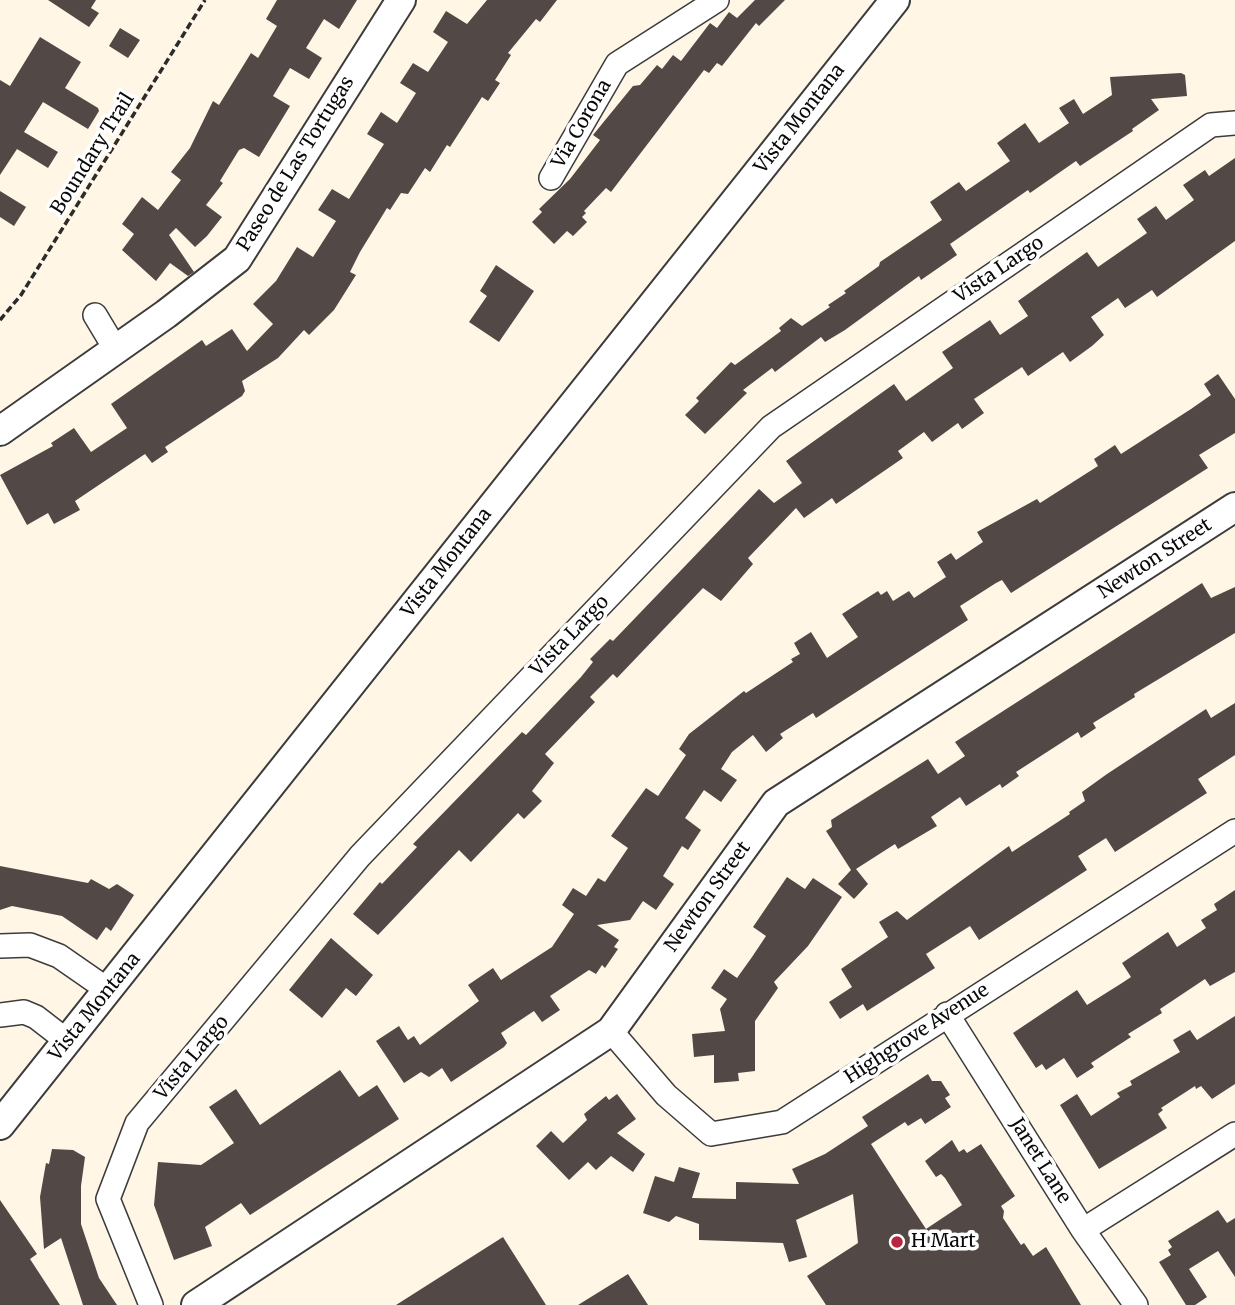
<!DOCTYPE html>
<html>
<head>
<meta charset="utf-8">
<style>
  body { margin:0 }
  canvas { display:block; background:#fff6e6 }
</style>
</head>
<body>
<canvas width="1235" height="1305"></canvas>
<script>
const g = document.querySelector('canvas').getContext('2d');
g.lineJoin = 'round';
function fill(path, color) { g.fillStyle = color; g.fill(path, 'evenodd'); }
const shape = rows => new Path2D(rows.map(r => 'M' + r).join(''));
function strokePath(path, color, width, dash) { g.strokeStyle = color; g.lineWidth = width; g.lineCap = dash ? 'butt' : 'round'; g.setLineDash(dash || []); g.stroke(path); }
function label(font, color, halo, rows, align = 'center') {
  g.font = font + ' Merriweather,serif'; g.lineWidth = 7; g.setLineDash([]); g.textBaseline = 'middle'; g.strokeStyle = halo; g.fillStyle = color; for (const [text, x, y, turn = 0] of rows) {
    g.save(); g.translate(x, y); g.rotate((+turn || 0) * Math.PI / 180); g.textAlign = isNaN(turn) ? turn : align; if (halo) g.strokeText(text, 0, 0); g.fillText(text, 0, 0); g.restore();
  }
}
fill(shape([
  [48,0,96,0,91,8,99,13,89,27],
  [277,0,357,0,339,29,324,19,306,48,322,58,309,79,290,68,273,96,290,106,259,157,244,148,239,150,220,181,223,183,206,205,222,217,207,236,195,247,176,228,169,235,194,272,188,276,170,263,156,281,122,250,134,234,122,224,142,197,158,210,181,180,171,172,190,148,213,101,219,105,251,53,258,58,277,26,266,19],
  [487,0,557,0,540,22,536,19,508,53,511,55,495,80,500,83,488,101,482,97,450,147,447,145,430,172,425,168,408,194,401,193,390,210,387,208,360,252,350,272,356,275,334,310,309,335,304,330,278,358,242,381,245,391,242,396,165,447,168,452,152,463,145,454,75,501,80,510,54,524,48,513,27,525,0,475,53,446,51,443,74,428,91,452,127,428,111,404,202,340,206,346,232,329,247,351,273,324,253,304,276,281,297,247,313,257,336,221,318,210,332,189,349,199,384,144,367,134,381,112,397,123,416,93,400,83,413,63,428,72,448,42,433,32,446,11,467,24],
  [755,0,785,0,759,26,756,23,722,66,717,63,709,73,704,70,611,192,606,188,584,211,586,213,582,217,587,222,573,236,567,231,554,244,532,222,542,212,539,209,570,179,600,140,593,135,633,86,640,85,657,65,662,69,673,55,681,61,710,23,717,28,729,12,737,18],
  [120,28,140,40,128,58,109,46],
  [40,37,81,62,65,88,98,108,99,111,88,129,43,102,24,132,58,152,48,168,17,149,0,175,0,80,10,86],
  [1181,73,1185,75,1187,96,1151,99,1159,110,1132,129,1133,131,1080,166,1076,161,1030,193,1028,190,950,244,957,255,921,280,919,276,845,330,825,342,821,337,775,372,772,368,743,390,747,393,705,434,685,415,699,401,696,398,731,362,735,365,781,331,779,328,791,318,802,326,830,307,828,305,846,293,844,291,879,266,880,262,942,220,930,202,959,182,966,191,1010,161,997,143,1025,123,1039,143,1069,123,1059,108,1074,99,1083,114,1112,95,1110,77],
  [1235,158,1235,241,1157,297,1152,290,1125,308,1118,298,1091,317,1104,335,1092,346,1070,362,1063,352,1028,376,1022,367,974,399,984,413,962,429,958,423,932,442,924,432,898,451,903,458,836,504,832,498,804,518,796,508,748,558,753,564,721,601,703,588,617,678,613,674,590,697,595,702,545,754,554,763,532,791,542,801,524,819,518,813,471,862,459,850,378,935,353,914,380,882,382,884,417,847,413,844,522,732,526,735,581,677,593,662,590,659,610,639,613,641,759,489,774,503,802,483,786,461,894,384,906,401,953,368,942,352,990,320,1000,335,1028,316,1018,301,1087,252,1098,267,1147,233,1137,219,1156,206,1166,220,1194,200,1183,185,1205,170,1209,176],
  [0,191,26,207,14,226,0,217],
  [496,265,534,291,499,342,469,322,487,296,480,291],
  [1218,374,1235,399,1235,433,1199,455,1208,468,1011,593,1002,580,996,583,960,606,968,620,816,718,813,713,780,734,783,738,766,752,753,735,732,752,721,769,737,780,721,802,704,790,685,818,701,830,688,850,682,846,663,876,674,884,656,910,643,901,630,920,597,925,619,940,614,947,618,949,605,968,602,965,596,974,589,970,550,996,560,1010,542,1022,534,1011,501,1033,507,1043,504,1047,451,1082,442,1068,429,1077,421,1072,404,1083,376,1041,399,1026,408,1040,414,1036,420,1045,479,1001,468,985,493,968,501,980,552,947,574,914,562,905,573,888,586,896,598,878,605,882,628,848,611,836,646,788,658,796,686,755,679,749,689,734,744,691,746,693,793,662,791,659,800,654,794,643,811,632,827,658,858,637,842,614,878,591,881,595,887,591,893,601,909,591,914,598,946,577,937,562,951,553,956,560,983,542,977,532,1037,499,1040,503,1098,466,1094,459,1115,445,1121,454,1191,409,1211,395,1204,384],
  [1202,583,1211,598,1235,587,1235,633,1134,694,1135,697,1093,723,1096,728,1081,738,1078,732,1016,772,1019,776,1002,788,1000,784,966,806,960,797,931,817,937,826,898,849,895,844,856,869,868,884,854,899,838,884,851,870,826,831,832,827,831,820,928,759,938,774,965,756,955,742],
  [1235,703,1235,755,1198,779,1207,793,1115,852,1106,838,1078,856,1087,870,979,940,970,926,926,954,935,968,867,1011,863,1004,840,1019,829,1002,852,987,841,969,888,937,879,922,897,911,907,920,1009,846,1012,852,1070,814,1069,812,1085,801,1082,792,1107,774,1206,709,1211,718],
  [0,866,88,883,91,879,109,889,117,884,134,895,111,931,106,927,97,940,62,916,12,906,0,910],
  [787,877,805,889,813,878,842,897,808,946,774,982,778,988,755,1021,755,1071,738,1073,739,1081,714,1083,714,1055,694,1057,692,1034,725,1031,720,1009,727,999,711,988,724,969,737,978,752,957,766,936,753,927],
  [1235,890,1235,972,1210,986,1205,979,1160,1009,1162,1013,1128,1034,1131,1037,1091,1063,1094,1067,1077,1078,1064,1058,1046,1070,1042,1064,1036,1068,1013,1033,1077,990,1087,1005,1122,983,1131,977,1122,963,1168,932,1177,947,1206,928,1201,920,1217,910,1214,904],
  [331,938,373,975,356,996,346,988,322,1018,289,990],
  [1235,1016,1235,1084,1212,1099,1201,1086,1196,1089,1195,1086,1161,1108,1163,1110,1158,1114,1167,1128,1099,1169,1060,1105,1077,1094,1091,1116,1120,1097,1117,1093,1132,1085,1130,1081,1180,1052,1173,1040,1190,1030,1197,1040],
  [340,1070,359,1097,377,1085,399,1119,250,1215,241,1203,205,1227,212,1246,174,1260,154,1205,158,1162,201,1165,234,1143,209,1107,236,1089,260,1125],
  [928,1074,932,1081,941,1081,950,1095,945,1098,951,1107,925,1124,921,1118,908,1126,905,1122,871,1144,901,1191,926,1229,962,1205,945,1178,941,1174,936,1177,925,1161,952,1140,959,1152,964,1149,967,1153,981,1144,1015,1196,1001,1206,1004,1211,1003,1218,1021,1245,1024,1243,1033,1256,1046,1247,1081,1305,826,1305,807,1276,858,1243,853,1194,796,1220,807,1257,789,1262,783,1243,699,1240,699,1224,676,1216,669,1222,643,1213,655,1176,674,1182,679,1167,700,1173,692,1198,736,1199,736,1182,799,1184,792,1169,825,1154,868,1126,862,1117],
  [617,1094,636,1119,617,1133,645,1154,633,1172,611,1156,596,1170,588,1162,569,1180,536,1146,551,1131,563,1143,587,1120,584,1114,606,1096,609,1100],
  [52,1149,73,1150,85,1157,81,1186,81,1224,99,1278,117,1305,83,1305,61,1238,44,1249,40,1197,46,1163,49,1164],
  [0,1200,37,1254,30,1259,60,1305,0,1305],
  [1218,1210,1227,1223,1235,1218,1235,1277,1218,1251,1189,1269,1207,1297,1195,1305,1186,1305,1159,1262,1171,1255,1168,1250,1172,1247,1168,1241],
  [503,1237,546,1305,396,1305],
  [628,1274,648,1305,578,1305]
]), '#524946');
const minor = shape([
  [551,178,617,64,717,0],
  [95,315,116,350],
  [0,946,30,945,59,956,108,990],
  [947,1014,1083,1230,1136,1305],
  [0,1015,24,1012,36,1017,67,1041],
  [611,1031,666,1095,711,1134,782,1122,1235,831],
  [1083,1230,1235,1134],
  [151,1305,108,1199,137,1123,360,856,771,427,1211,125,1235,123]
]);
const tertiary = shape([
  [0,431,166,314,237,259,401,0],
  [0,1125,895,0],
  [196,1305,611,1031,776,803,1235,507]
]);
strokePath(minor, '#3c3c3c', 26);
strokePath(tertiary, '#3c3c3c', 32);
strokePath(shape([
  [0,320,21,295,205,0]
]), '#2b2b2b', 3.5, [7, 3.5]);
strokePath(minor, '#fff', 23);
strokePath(tertiary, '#fff', 28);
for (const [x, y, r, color] of [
  [897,1242,7,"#b62542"]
]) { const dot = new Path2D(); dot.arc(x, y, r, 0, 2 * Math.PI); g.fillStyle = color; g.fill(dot); strokePath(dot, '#fff', 2.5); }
label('19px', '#090909', '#fff', [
  ["Vista Montana",800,119,-52],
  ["Via Corona",582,124,-60],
  ["Boundary Trail",93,154,-58],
  ["Paseo de Las Tortugas",296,164,-58],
  ["Vista Largo",999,270,-34],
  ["Newton Street",1155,559,-33],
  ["Vista Montana",447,563,-52],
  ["Vista Largo",570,636,-46],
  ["Newton Street",708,897,-54],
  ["Vista Montana",95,1007,-51],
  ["Highgrove Avenue",917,1034,-33],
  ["Vista Largo",192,1058,-50],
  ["Janet Lane",1040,1161,58]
]);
label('19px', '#090909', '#fff', [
  ["H Mart",911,1242]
], 'left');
</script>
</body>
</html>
